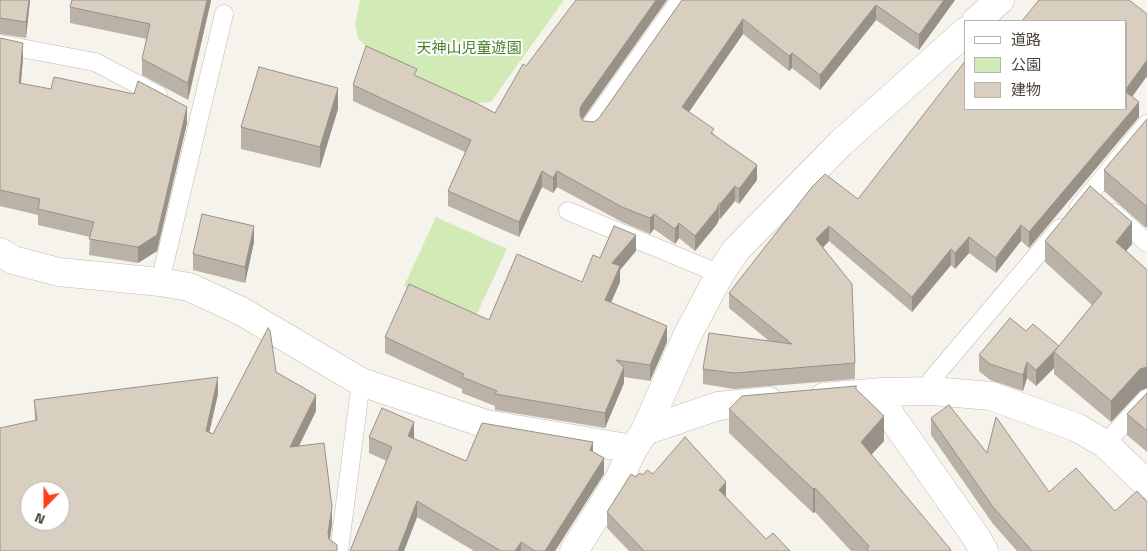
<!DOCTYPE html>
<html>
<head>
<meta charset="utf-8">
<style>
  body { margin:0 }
  #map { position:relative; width:1147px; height:551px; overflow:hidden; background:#f6f3ec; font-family:"Titillium Web","Noto Sans JP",sans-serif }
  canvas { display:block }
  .legend { position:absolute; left:964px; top:20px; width:162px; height:90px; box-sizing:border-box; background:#fff; border:1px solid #b7b4b0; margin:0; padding:6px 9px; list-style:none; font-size:15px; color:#4b4439 }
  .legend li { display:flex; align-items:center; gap:10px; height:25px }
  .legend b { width:25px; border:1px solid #b7b4b0 }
  .north { position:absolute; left:20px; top:481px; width:50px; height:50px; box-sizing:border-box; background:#fff; border:1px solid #b7b4b0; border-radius:50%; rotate:202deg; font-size:14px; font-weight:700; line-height:20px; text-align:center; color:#4b4439 }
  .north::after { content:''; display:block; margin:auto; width:18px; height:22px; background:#fc3f1d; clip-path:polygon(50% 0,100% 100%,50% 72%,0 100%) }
</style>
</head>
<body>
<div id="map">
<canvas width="1147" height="551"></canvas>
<ul class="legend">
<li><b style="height:6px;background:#fff"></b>道路</li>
<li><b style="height:14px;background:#d2eab5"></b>公園</li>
<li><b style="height:14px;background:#d8cfc1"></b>建物</li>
</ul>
<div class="north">N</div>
</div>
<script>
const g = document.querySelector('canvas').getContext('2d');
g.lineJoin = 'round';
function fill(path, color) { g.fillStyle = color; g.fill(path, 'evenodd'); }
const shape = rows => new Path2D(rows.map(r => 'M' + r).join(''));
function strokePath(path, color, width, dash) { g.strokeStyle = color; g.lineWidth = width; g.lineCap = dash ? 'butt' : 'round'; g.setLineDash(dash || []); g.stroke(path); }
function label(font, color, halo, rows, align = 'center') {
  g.font = font + ' "Titillium Web","Noto Sans JP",sans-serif'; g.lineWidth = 4; g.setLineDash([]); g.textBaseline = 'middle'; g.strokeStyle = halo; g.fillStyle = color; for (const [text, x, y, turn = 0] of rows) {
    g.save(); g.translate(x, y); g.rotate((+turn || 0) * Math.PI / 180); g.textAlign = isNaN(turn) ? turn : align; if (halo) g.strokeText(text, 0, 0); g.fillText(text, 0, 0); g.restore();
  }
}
fill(shape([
  [360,0,564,0,491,102,473,104,413,75,366,47,358,38,355,24],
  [436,217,507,249,475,318,404,286]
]), '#d2eab5');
const service = shape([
  [0,44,95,62,158,95],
  [590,127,680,0],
  [1079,207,1147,124],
  [568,211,720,274],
  [1114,213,1147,243],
  [160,282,224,14],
  [932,391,932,379,1060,228],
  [1105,444,1147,398],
  [339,551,361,382]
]);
const minor = shape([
  [976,21,1000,0],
  [0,252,13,260,59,272,160,282,189,287,241,311,361,382,486,424,633,449],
  [882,392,891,416,976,537,984,551],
  [824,397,882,392,932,391,991,396,1078,428,1105,444,1147,484],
  [645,431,718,406,769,401],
  [574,551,618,481,633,449,645,431,687,336,720,274,736,250,841,143,966,31]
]);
strokePath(service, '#c2bbae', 19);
strokePath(minor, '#c2bbae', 29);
strokePath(service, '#fff', 18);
strokePath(minor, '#fff', 28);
fill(shape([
  [0,0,30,0,26,38,0,34],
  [211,0,188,100,142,75,142,59,147,39,70,23,70,7],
  [667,0,583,119,584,121,594,122,599,118,682,0,955,0,919,50,876,20,820,90,792,68,789,71,743,34,689,112,714,134,757,180,739,204,735,201,720,219,719,219,717,224,695,251,679,238,675,244,654,229,650,234,622,222,557,187,553,193,542,187,519,237,448,206,448,191,465,152,353,101,353,85,417,76,495,113,526,66],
  [1126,21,1147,76,1132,97,1139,117,1029,248,1021,241,996,273,969,253,955,269,951,265,912,312,829,241,823,248,855,363,855,379,734,389,703,384,703,369,769,341,729,308,729,293,858,199],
  [0,38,23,59,21,84,187,123,157,251,138,263,89,255,90,237,38,225,38,215,0,206],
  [338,109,320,168,241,149,241,127],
  [1147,119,1146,228,1104,191,1104,170],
  [1045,241,1132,244,1126,251,1147,270,1147,388,1140,391,1111,422,1054,374,1054,368,1036,386,1027,378,1023,391,990,380,979,371,979,355,1026,331,1059,346,1092,305,1045,262],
  [254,242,245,283,193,270,193,254],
  [636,251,620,270,620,282,611,302,667,342,650,381,624,377,624,383,605,428,495,410,495,406,462,393,462,389,385,353,385,337,489,320,582,282,600,258],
  [276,372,316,411,299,446,332,524,330,539,35,421,34,400,218,394,209,432,213,434],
  [856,389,884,441,871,455,951,551,851,551,815,512,813,513,729,433,729,409],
  [1147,393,1147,452,1127,435,1127,414],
  [931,418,1049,492,1115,511,1147,551,1017,551,993,524,931,435],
  [369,437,414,438,414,439,466,461,593,452,604,474,555,551,474,551,417,517,404,551,350,551,387,461,369,453],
  [653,474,726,497,766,539,790,551,629,551,607,528,607,512,636,477]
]), '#bab2a6');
fill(shape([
  [29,0,30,0,26,38,26,22],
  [207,0,211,0,211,1,188,100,188,83],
  [656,0,667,0,581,121,580,110,581,106],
  [944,0,955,0,919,50,919,35],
  [876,5,876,20,820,90,820,75],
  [743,19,743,34,682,122,682,107],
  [23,43,23,59,19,99,19,83],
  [792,53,792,68,789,71,789,56],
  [1147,60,1147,76,1126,105,1126,89],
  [338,88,338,109,320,168,320,147],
  [1139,102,1139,117,1029,248,1029,232],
  [187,107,187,123,157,251,138,263,138,247],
  [757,165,757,180,739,204,739,189],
  [542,171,542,187,519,237,519,222],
  [557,171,557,187,553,193,553,178],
  [735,186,735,201,720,219,720,204],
  [719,204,719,219,717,224,695,251,695,236],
  [1147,205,1147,226,1146,228,1146,206],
  [654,214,654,229,650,234,650,218],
  [1132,222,1132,244,1116,263,1116,242],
  [679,223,679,238,675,244,675,229],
  [1021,225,1021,241,996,273,996,258],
  [254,226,254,242,245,283,245,267],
  [829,226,829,241,816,254,816,239],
  [636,235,636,251,620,270,620,282,605,316,605,300,612,263],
  [969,237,969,253,955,269,955,253],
  [951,249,951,265,912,312,912,297],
  [667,326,667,342,650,381,650,365],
  [1054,352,1054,368,1036,386,1036,370],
  [1027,362,1027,378,1023,391,1023,375],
  [624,367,624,383,605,428,605,413],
  [1147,367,1147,388,1140,391,1111,422,1111,401,1140,369],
  [218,377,218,394,206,447,206,431],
  [316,395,316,411,290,464,290,447],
  [884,416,884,441,861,466,861,442],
  [414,422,414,438,408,452,408,436],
  [593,442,593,458,590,450],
  [604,458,604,474,555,551,545,551],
  [726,482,726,498,719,490],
  [815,488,815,512,813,513,813,489],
  [417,501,417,517,404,551,398,551],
  [332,507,332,524,328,550,328,533],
  [521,542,521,551,515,551]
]), '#979187');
const building = shape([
  [0,0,29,0,26,22,0,18,0,0],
  [72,0,207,0,188,83,142,59,150,24,70,7,72,0],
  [576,0,656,0,581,106,580,110,580,116,584,121,594,122,599,118,682,0,944,0,919,35,876,5,820,75,792,53,789,56,743,19,682,107,714,129,711,133,757,165,739,189,735,186,720,204,719,204,717,209,695,236,679,223,675,229,654,214,650,218,622,207,557,171,553,178,542,171,519,222,448,191,471,140,353,85,366,46,417,69,414,75,478,104,495,113,523,64,526,66,576,0],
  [1039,0,1129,0,1147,14,1147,60,1126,89,1126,21,1022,21,1039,0],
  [0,38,23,43,19,83,51,89,54,77,134,94,138,81,187,107,157,235,138,247,89,239,94,222,38,209,40,199,0,190,0,38],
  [966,60,966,109,1126,109,1126,92,1139,102,1029,232,1021,225,996,258,969,237,955,253,951,249,912,297,829,226,816,239,852,284,855,363,734,373,703,369,709,333,792,344,729,293,812,187,825,174,858,199,966,60],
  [259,67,338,88,320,147,241,127,259,67],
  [1147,119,1147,205,1146,206,1104,170,1147,119],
  [1090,186,1132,222,1116,242,1147,270,1147,367,1140,369,1111,401,1054,352,1102,293,1045,241,1090,186],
  [202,214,254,226,245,267,193,254,202,214],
  [614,226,636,235,612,263,620,266,605,300,667,326,650,365,616,360,624,367,605,413,495,394,497,391,462,377,464,374,385,337,409,284,489,320,517,254,582,282,593,255,600,258,614,226],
  [1010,318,1026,331,1033,324,1059,346,1036,370,1027,362,1023,375,990,364,979,355,1010,318],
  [268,328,270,330,276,372,316,395,290,447,324,443,332,507,328,533,329,539,337,545,337,551,0,551,0,428,37,420,34,400,218,377,206,431,213,434,268,328],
  [30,491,60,491,60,521,30,521,30,491],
  [856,386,856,389,884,416,861,442,951,550,949,551,869,551,867,549,869,546,815,488,813,489,729,409,742,396,856,386],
  [1147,393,1147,431,1127,414,1147,393],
  [949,405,987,453,996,417,1049,492,1076,468,1115,511,1137,491,1147,502,1147,551,1032,551,993,507,931,418,949,405],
  [382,408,414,422,408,436,466,461,482,423,593,442,590,450,604,458,545,551,535,551,521,542,515,551,501,551,417,501,398,551,350,551,392,447,369,437,382,408],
  [685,437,726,482,719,490,766,539,773,533,790,551,644,551,607,512,631,474,636,477,640,473,643,475,647,470,653,474,685,437]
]);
fill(building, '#d8cfc1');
strokePath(building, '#979187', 1);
label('15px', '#4a7f2a', '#fff', [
  ["天神山児童遊園",469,49]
]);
</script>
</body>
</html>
